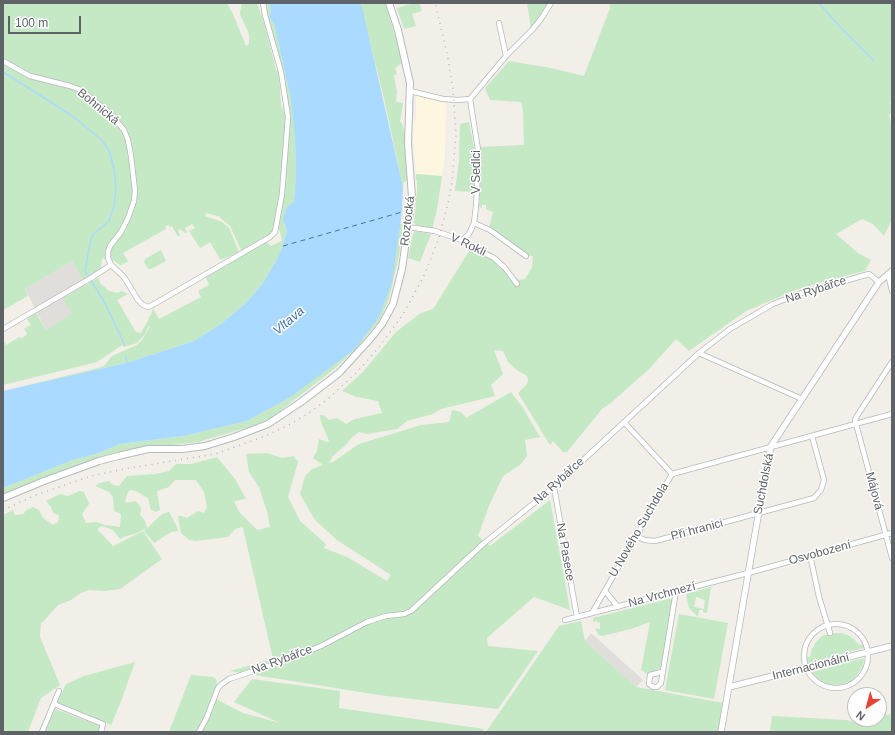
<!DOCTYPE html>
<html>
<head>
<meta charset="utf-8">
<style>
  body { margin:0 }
  #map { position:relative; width:895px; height:735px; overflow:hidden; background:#f1efe8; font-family:Helvetica,sans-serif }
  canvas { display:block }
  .frame { position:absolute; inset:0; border:4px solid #5f6368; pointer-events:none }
  .north { position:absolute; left:847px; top:687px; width:40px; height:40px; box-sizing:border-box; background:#fff; border:1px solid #bfc1c3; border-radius:50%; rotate:216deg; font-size:11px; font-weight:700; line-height:16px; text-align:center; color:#5f6368 }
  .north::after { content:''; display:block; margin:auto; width:14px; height:18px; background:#ea4335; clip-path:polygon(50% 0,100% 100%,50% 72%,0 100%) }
  .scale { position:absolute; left:8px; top:16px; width:73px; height:18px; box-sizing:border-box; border:2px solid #5f6368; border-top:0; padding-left:5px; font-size:12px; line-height:14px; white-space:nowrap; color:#5f6368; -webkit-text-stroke:3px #fff; paint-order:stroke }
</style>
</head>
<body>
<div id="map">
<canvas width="895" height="735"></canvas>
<div class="frame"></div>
<div class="north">N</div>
<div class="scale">100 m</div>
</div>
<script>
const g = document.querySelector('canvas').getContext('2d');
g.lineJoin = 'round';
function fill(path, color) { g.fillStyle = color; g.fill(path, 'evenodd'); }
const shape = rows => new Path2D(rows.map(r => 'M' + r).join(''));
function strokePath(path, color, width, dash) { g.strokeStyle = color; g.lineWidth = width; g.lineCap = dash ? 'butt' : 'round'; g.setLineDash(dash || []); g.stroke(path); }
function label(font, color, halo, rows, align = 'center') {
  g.font = font + ' Helvetica,sans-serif'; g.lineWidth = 3; g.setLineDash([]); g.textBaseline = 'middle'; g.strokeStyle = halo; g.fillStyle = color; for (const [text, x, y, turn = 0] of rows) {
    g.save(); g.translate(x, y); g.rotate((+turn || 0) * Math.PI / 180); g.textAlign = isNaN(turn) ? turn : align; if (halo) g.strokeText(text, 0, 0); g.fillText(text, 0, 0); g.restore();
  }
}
fill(shape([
  [417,96,446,103,445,156,442,176,416,174,412,121,416,120,416,98]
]), '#fef7e0');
fill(shape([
  [72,261,86,285,64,298,73,314,46,330,25,289],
  [591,633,643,680,636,687,585,641]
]), '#e0deda');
fill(shape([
  [3,3,227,3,233,14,246,46,249,44,249,34,240,14,241,7,242,3,257,3,265,26,276,70,279,72,281,106,285,113,286,121,283,174,276,223,270,235,243,250,241,250,230,226,218,216,206,213,205,216,222,222,229,228,239,252,224,259,220,259,210,242,200,248,189,231,195,228,192,224,185,228,187,232,185,233,180,229,178,230,180,235,178,237,172,226,170,227,168,225,165,227,166,229,123,253,128,261,124,264,122,263,122,266,114,261,102,258,101,269,83,280,72,261,25,289,28,296,3,310],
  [264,3,269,3,271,11,269,17,274,23,291,100,295,138,296,174,294,201,287,207,284,224,287,233,284,239,283,246,277,259,263,283,246,303,222,323,194,341,126,363,3,391,98,368,104,366,112,356,137,345,142,340,150,327,149,326,145,334,137,343,124,347,122,345,97,362,3,385,3,340,6,345,19,337,22,338,26,335,27,333,24,329,31,325,27,319,36,313,46,330,72,314,63,298,98,278,101,284,109,291,118,293,121,291,128,294,117,300,136,332,141,333,149,319,148,318,151,315,153,308,159,319,201,297,198,291,209,285,206,277,266,241,271,246,282,241,279,228,283,196,287,97,277,48,267,16],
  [360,3,385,3,398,45,402,63,395,68,397,74,394,75,397,92,396,102,403,103,400,122,402,123,405,134,408,180,404,182,403,187,384,98],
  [414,3,419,3,422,11,412,14,416,26,404,29,397,8],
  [527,3,550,3,531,28],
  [609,3,892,3,892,103,890,102,892,111,889,115,892,128,892,219,884,236,873,224,862,219,836,234,858,253,871,260,865,271,848,275,798,289,746,311,689,351,676,339,649,369,612,402,602,409,567,452,563,452,553,441,550,445,518,393,527,384,528,379,527,376,517,370,508,362,503,351,494,350,503,374,491,385,495,396,441,409,433,414,407,421,397,429,367,434,359,432,351,438,347,444,333,456,329,463,333,462,359,444,421,425,449,422,452,410,461,412,466,418,511,392,523,408,540,437,525,440,527,456,520,465,503,476,489,506,478,536,490,546,550,500,570,610,534,597,487,638,488,646,538,651,498,709,379,695,230,671,273,659,243,528,242,527,235,529,228,537,195,541,189,540,181,533,178,516,182,516,187,518,198,511,204,513,207,507,204,492,196,480,175,480,169,487,157,491,160,510,156,512,151,510,148,498,136,491,130,490,128,492,125,501,127,503,136,501,141,508,140,515,145,521,147,528,135,534,126,536,120,539,113,530,102,526,97,529,113,546,143,531,162,559,120,589,104,591,88,590,79,594,71,600,58,605,42,623,41,622,40,637,60,685,41,698,28,732,3,732,3,515,13,510,15,515,24,514,25,511,33,507,39,510,43,518,53,525,58,522,59,515,53,513,51,507,46,501,60,494,68,496,80,491,84,492,89,504,82,514,86,523,97,522,105,525,120,527,121,514,114,511,113,497,109,492,95,486,100,483,109,481,113,485,119,486,127,476,156,474,169,471,176,464,191,464,217,457,235,479,246,499,234,501,239,512,257,530,270,527,268,515,259,487,249,472,246,454,266,453,282,458,294,456,298,462,288,497,300,521,326,544,324,548,347,557,387,581,391,575,337,540,315,520,300,494,305,476,312,469,323,465,313,458,317,451,319,439,327,442,329,441,321,422,320,415,323,415,329,420,337,418,346,424,355,419,382,413,378,401,357,397,342,391,363,372,396,332,421,313,433,309,471,248,497,262,505,271,520,280,525,279,532,267,533,256,527,255,489,228,493,212,486,209,486,205,482,205,482,208,479,207,482,155,480,147,524,145,523,111,521,102,490,100,485,88,509,61,551,68,584,76,610,8],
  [469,122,475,153,475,192,455,191,459,161,460,124],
  [416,174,442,176,437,209,433,225,433,229,416,225,414,223,417,191,417,180,416,180],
  [403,223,399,256,389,299,381,318,359,346,333,370,271,418,252,426,198,442,136,449,117,452,98,458,3,494,3,488,73,460,99,453,120,444,184,436,247,421,289,398,399,225],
  [415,231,431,234,420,262,408,258,413,234],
  [161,250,166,261,151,269,148,269,144,262,145,259],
  [169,512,176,525,178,531,171,532,154,543,144,531,162,514],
  [711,587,707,613,703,612,703,610,699,610,698,617,689,608,686,594],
  [696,597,705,600,704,609,694,607],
  [668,599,671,599,673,601,661,668,647,674,641,670,650,622,631,629,602,636,599,635,595,629,600,629,600,622,598,623,597,621,593,622,593,618],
  [679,614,728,623,714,699,665,690],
  [581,621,585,641,636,687,723,703,718,732,486,732,559,626],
  [834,633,841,633,848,635,854,639,859,645,863,644,864,648,808,663,806,657,810,657,812,649,816,642,822,636],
  [864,658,863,666,858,674,851,681,843,684,834,685,825,683,817,678,812,672],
  [135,662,120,704,111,725,57,703,66,684,84,676],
  [191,675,213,677,216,679,218,688,197,732,169,732],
  [252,679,340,691,339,708,484,729,482,732,199,732,214,698,243,713,280,723,234,702],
  [55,709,100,726,98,732,45,732],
  [892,714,892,732,770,732,772,716,846,720,857,723,868,719,879,719,879,716]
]), '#c5e8c5');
fill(shape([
  [269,3,360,3,362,7,403,187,402,212,392,282,379,317,355,349,289,398,247,421,184,436,120,444,99,453,73,460,3,488,3,391,126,363,194,341,222,323,246,303,263,283,277,259,283,246,284,239,287,233,283,218,287,207,294,201,296,174,295,138,291,100,274,23,269,17,271,11]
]), '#aadaff');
strokePath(shape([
  [819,3,840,27,874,61],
  [3,72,71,115,102,140,110,153,114,169,116,190,114,206,109,221,94,234,91,239,85,271,89,277],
  [91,280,106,305,124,344],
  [126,356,127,364]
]), '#aadaff', 1.5);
strokePath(shape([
  [283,246,402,212]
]), '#4174aa', 1, [5, 4]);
const minor = shape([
  [499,23,506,56],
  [3,61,30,76,70,86,81,90,110,113,124,130,128,140,131,156,135,191,134,201,128,218,121,232,110,246,108,252,108,258,111,265,124,277,138,300,143,305,149,307,270,237,275,232,282,194,288,117,281,72,265,15,263,3],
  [410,91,443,99,458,100,470,99],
  [474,223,490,230,526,256],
  [408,227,435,231,462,240,474,248,494,258,505,268,517,284],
  [462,240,469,234,474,223,476,206,479,156,470,99,506,56,532,30,541,19,551,3],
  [888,274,892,291],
  [3,329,91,278,111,265],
  [699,353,802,399],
  [892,362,857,416,855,420,892,558],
  [624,422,672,474],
  [554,487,577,617],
  [636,536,645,540,655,541,814,498,821,490,824,480,812,436],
  [810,555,819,597,830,633],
  [605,591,618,607],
  [592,613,672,474,892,414],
  [565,620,748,573,892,533],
  '804 656a32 32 0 1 1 64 0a32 32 0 1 1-64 0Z',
  [662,672,650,675,649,684,653,687,657,687,661,683,676,591],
  [54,704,103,724,101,732],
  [42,732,59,691],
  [199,732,207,717,218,688,222,684,229,679,290,659,321,646,367,622,386,616,404,614,411,611,483,544,554,487,699,353,730,329,773,304,799,294,869,274,879,282]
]);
const tertiary = shape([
  [729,687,892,646],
  [721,732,761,499,771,446,879,282,892,271]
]);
const secondary = shape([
  [3,498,44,481,99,461,118,456,148,449,182,449,205,446,234,437,268,424,301,402,339,373,371,338,382,324,393,304,402,269,412,197,408,144,410,83,398,30,389,3]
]);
strokePath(minor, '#b5b8bc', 6);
strokePath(tertiary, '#b5b8bc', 7);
strokePath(secondary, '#b6babf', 8);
strokePath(minor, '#fff', 4.5);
strokePath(tertiary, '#fff', 5.5);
strokePath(secondary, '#fff', 6);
strokePath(shape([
  [3,510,36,495,91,476,124,469,215,454,263,437,287,426,309,413,328,399,357,372,380,346,402,316,423,278,439,238,448,203,452,182,456,134,453,89,447,53,435,3]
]), '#b6b7b8', 1.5, [1, 5]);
label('12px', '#5f6368', '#fff', [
  ["Bohnická",98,107,39],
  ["V Sedlci",477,172,-90],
  ["Roztocká",408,221,-83],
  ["V Rokli",468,245,25],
  ["Na Rybářce",816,290,-18],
  ["Na Rybářce",559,481,-42],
  ["Suchdolská",764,484,-79],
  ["Májová",874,491,75],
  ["U Nového Suchdola",639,530,-60],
  ["Při hranici",697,530,-15],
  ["Na Pasece",565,552,80],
  ["Osvobození",820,553,-15],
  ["Na Vrchmezí",662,595,-15],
  ["Na Rybářce",282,660,-20],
  ["Internacionální",811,667,-14]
]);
label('italic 13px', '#4174aa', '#fff', [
  ["Vltava",289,321,-40]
]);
</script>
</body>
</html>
